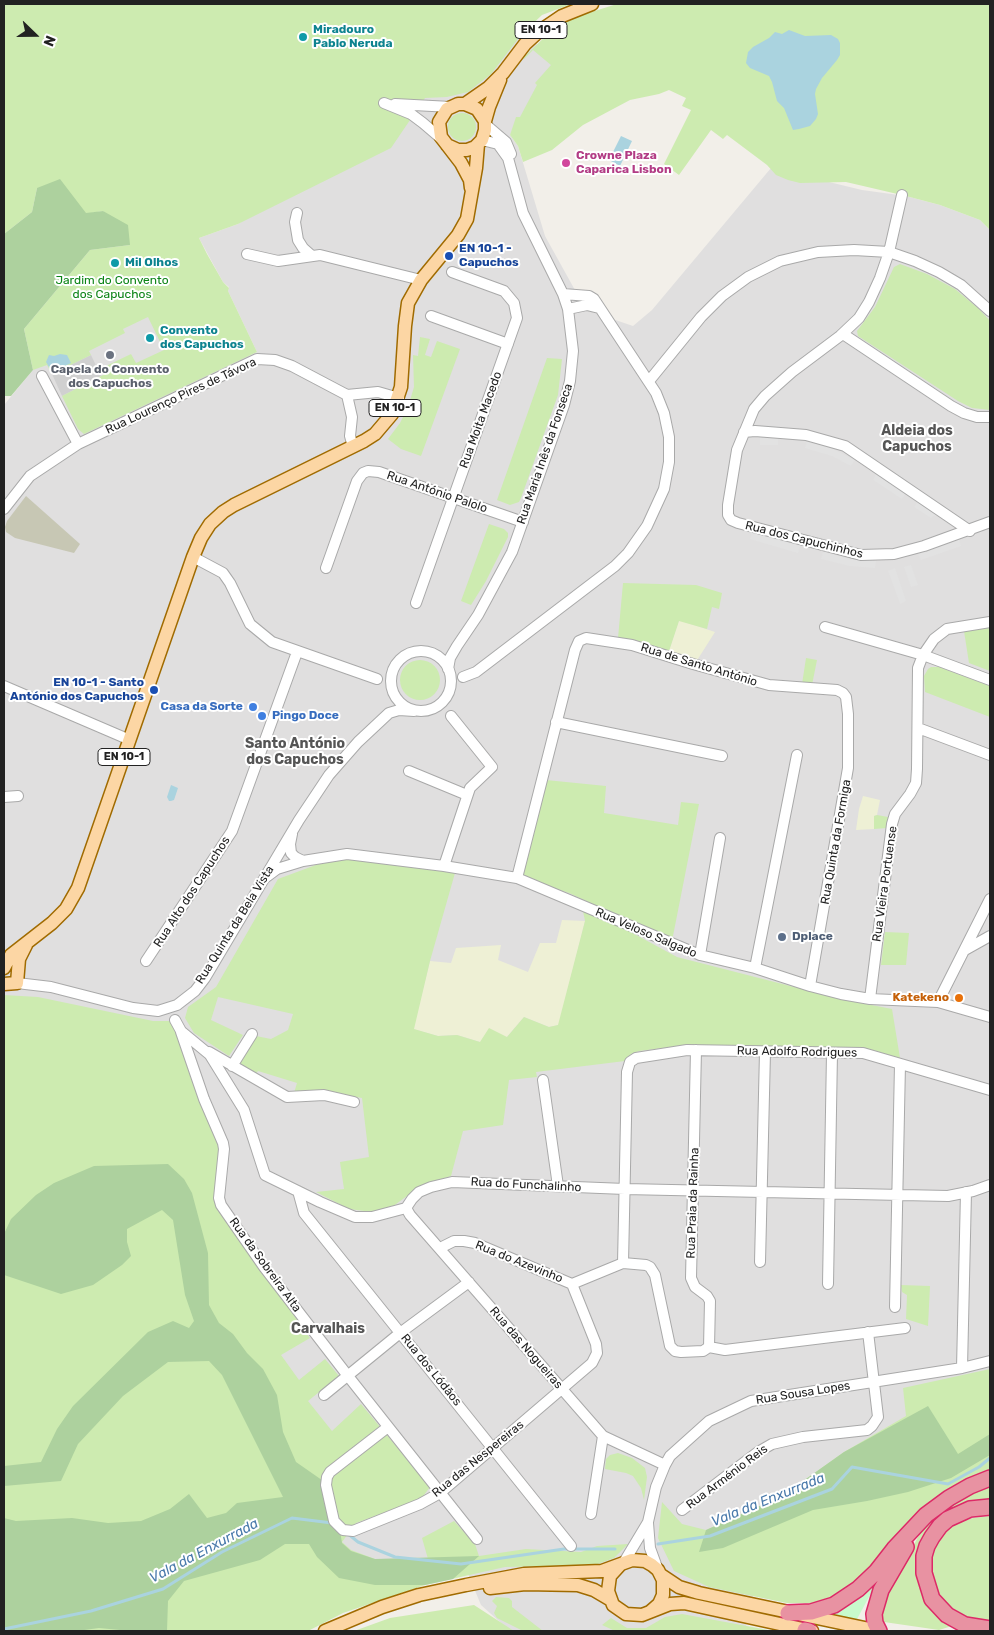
<!DOCTYPE html>
<html>
<head>
<meta charset="utf-8">
<style>
  body { margin:0 }
  #map { position:relative; width:994px; height:1635px; overflow:hidden; background:#f2efe9; font-family:Rubik,sans-serif }
  canvas { display:block }
  .frame { position:absolute; inset:0; border:5px solid #222; pointer-events:none }
  .north { position:absolute; left:10px; top:10px; width:50px; height:50px; -webkit-text-stroke:4px #fff; paint-order:stroke; rotate:112deg; font-size:14px; font-weight:700; line-height:20px; text-align:center; color:#222 }
  .north::after { content:''; display:block; margin:auto; width:18px; height:22px; background:#222; clip-path:polygon(50% 0,100% 100%,50% 72%,0 100%) }
</style>
</head>
<body>
<div id="map">
<canvas width="994" height="1635"></canvas>
<div class="frame"></div>
<div class="north">N</div>
</div>
<script>
const g = document.querySelector('canvas').getContext('2d');
g.lineJoin = 'round';
function fill(path, color) { g.fillStyle = color; g.fill(path, 'evenodd'); }
const shape = rows => new Path2D(rows.map(r => 'M' + r).join(''));
function strokePath(path, color, width, dash) { g.strokeStyle = color; g.lineWidth = width; g.lineCap = dash ? 'butt' : 'round'; g.setLineDash(dash || []); g.stroke(path); }
function label(font, color, halo, rows, align = 'center') {
  g.font = font + ' Rubik,sans-serif'; g.lineWidth = 4; g.setLineDash([]); g.textBaseline = 'middle'; g.strokeStyle = halo; g.fillStyle = color; for (const [text, x, y, turn = 0] of rows) {
    g.save(); g.translate(x, y); g.rotate((+turn || 0) * Math.PI / 180); g.textAlign = isNaN(turn) ? turn : align; if (halo) g.strokeText(text, 0, 0); g.fillText(text, 0, 0); g.restore();
  }
}
fill(shape([
  [515,17,543,52,555,63,523,118,510,135,518,146,545,236,586,310,633,326,652,310,771,168,862,190,906,196,940,205,980,220,990,230,990,1462,756,1583,745,1631,510,1631,481,1605,463,1562,322,1558,4,1244,4,405,33,370,90,250,248,356,257,352,228,291,229,287,223,282,199,238,238,224,434,85]
]), '#e0dfdf');
fill(shape([
  [91,355,101,376,62,396,52,374]
]), '#d0d0d0');
fill(shape([
  [26,496,80,544,74,553,15,538,6,532,5,527,7,521]
]), '#c7c7b4');
fill(shape([
  [679,620,715,632,696,662,686,656,669,651],
  [863,796,880,800,877,815,874,816,874,829,856,830,859,809],
  [562,920,585,921,559,1025,549,1027,524,1017,507,1037,480,1042,457,1035,438,1036,413,1029,430,961,451,963,456,948,501,945,498,960,528,972,540,943,556,943]
]), '#eef0d5');
fill(shape([
  [4,4,571,4,542,15,521,35,491,74,468,92,447,97,425,98,391,148,238,224,199,238,207,254,223,282,229,288,228,291,257,352,84,434,78,429,62,396,107,373,104,367,131,354,136,363,164,350,148,317,123,329,125,333,89,351,91,355,52,374,47,365,33,370,24,329,90,250,130,245,103,211,86,214,37,188,32,212,4,234],
  [617,4,990,4,990,230,980,220,940,205,906,196,846,182,800,183,788,180,776,175,767,165,727,135,723,139,711,130,679,175,664,164,691,110,682,106,686,98,669,90,659,94,630,100,583,125,552,150,523,162,518,146,510,135,516,117,520,117,537,85,535,83,551,65,533,50,524,59,523,58,550,32,567,21,585,14],
  '448 127a14 14 0 1 1 28 0a14 14 0 1 1-28 0Z',
  [900,264,927,274,955,289,979,309,990,321,990,410,972,408,958,401,858,336,857,331,875,307,894,267],
  [420,337,430,339,425,355,431,357,437,341,460,349,421,456,401,449,388,439,400,423,408,407,414,387,413,355,418,356],
  [547,358,562,359,558,395,521,498,519,502,510,505,497,500],
  [489,524,504,529,508,533,508,537,486,581,471,605,461,601],
  [623,583,696,585,722,593,719,609,712,607,707,629,679,621,669,651,639,641,618,638],
  [990,627,990,671,969,663,964,631],
  [806,658,817,660,812,685,802,684],
  '400 680a20 20 0 1 1 40 0a20 20 0 1 1-40 0Z',
  [931,667,939,667,990,686,990,717,925,692,924,676,928,669],
  [546,780,606,786,604,813,678,825,681,802,699,804,672,941,569,893,521,877],
  [877,815,888,817,887,828,874,829,874,816],
  [332,859,373,860,455,873,430,961,414,1029,438,1036,457,1035,480,1042,489,1028,507,1037,524,1017,549,1027,558,1025,585,921,583,911,614,923,677,957,841,999,892,1009,900,1058,864,1048,687,1045,639,1051,631,1054,625,1061,536,1072,537,1077,509,1080,503,1125,463,1131,451,1176,422,1185,392,1207,372,1212,349,1209,316,1192,344,1189,340,1162,369,1157,362,1098,321,1091,294,1093,297,1083,258,1071,255,1075,236,1066,256,1036,271,1039,288,1030,293,1014,218,997,211,1020,243,1035,229,1056,194,1033,185,1018,188,1007,216,987,278,879],
  [885,932,909,933,906,965,881,965],
  [4,995,38,997,153,1021,171,1021,220,1145,214,1198,223,1216,310,1338,281,1355,299,1380,325,1359,339,1376,308,1401,332,1431,361,1404,430,1487,421,1499,356,1523,342,1542,351,1550,375,1559,428,1559,422,1538,454,1521,475,1544,479,1556,526,1549,581,1552,597,1546,628,1544,614,1558,595,1565,505,1567,425,1585,343,1613,308,1631,4,1631],
  [901,1285,930,1286,928,1326,906,1319,907,1295,902,1292],
  [990,1369,990,1470,929,1506,898,1532,862,1576,829,1603,787,1603,709,1587,674,1571,658,1538,662,1502,682,1524,706,1530,782,1496,844,1452,906,1416,903,1388],
  [618,1453,632,1458,645,1468,647,1477,644,1500,641,1488,633,1476,626,1473,605,1469,606,1459,610,1455],
  [990,1484,990,1501,953,1509,934,1520,922,1541,917,1569,952,1626,939,1630,884,1622,880,1612,889,1591,918,1537,930,1520,948,1505],
  [990,1516,990,1622,968,1618,948,1605,936,1590,931,1567,932,1553,942,1536,956,1523,973,1518],
  [496,1597,509,1598,512,1601,512,1607,543,1631,523,1631,497,1618,494,1613,497,1606,492,1601],
  [474,1605,514,1631,354,1631,390,1618],
  [682,1614,747,1626,773,1631,615,1631,602,1625,611,1618,627,1628,646,1628,665,1617]
]), '#cdebb0');
fill(shape([
  [60,179,86,213,103,211,128,225,130,245,90,250,24,329,33,370,11,396,4,396,4,234,32,212,37,188],
  [168,1164,184,1179,192,1193,208,1253,209,1305,219,1323,233,1334,247,1353,263,1369,277,1395,283,1432,296,1462,329,1485,337,1512,342,1543,351,1551,375,1559,479,1556,453,1579,425,1585,375,1585,339,1578,317,1557,309,1544,285,1544,260,1560,184,1581,168,1601,167,1631,130,1631,99,1628,77,1631,4,1631,4,1518,16,1521,72,1518,108,1523,141,1521,170,1509,189,1494,207,1518,226,1513,237,1503,283,1497,222,1375,209,1361,168,1362,123,1396,78,1444,61,1481,4,1486,4,1466,41,1462,57,1429,73,1406,148,1332,173,1321,189,1328,194,1321,185,1295,173,1220,162,1210,127,1229,127,1242,131,1256,122,1265,93,1285,61,1294,4,1275,4,1234,11,1219,36,1195,54,1183,94,1166],
  [928,1406,958,1454,990,1434,990,1455,951,1478,908,1492,867,1501,813,1510,723,1548,699,1552,706,1530,782,1496,844,1452]
]), '#add19e');
fill(shape([
  [883,1571,856,1621,827,1615]
]), '#c8facc');
fill(shape([
  [760,437,778,437,778,445,760,445],
  [807,441,829,447,855,460,851,466,832,456,805,448],
  [876,474,906,493,902,499,873,480],
  [918,501,937,514,931,518,914,507],
  [752,532,800,546,798,553,750,539],
  [959,539,961,546,921,560,918,554],
  [823,552,851,559,876,561,875,568,850,566,821,559],
  [911,565,918,585,911,587,904,567],
  [895,568,906,601,900,604,888,571]
]), '#e2e2e2');
fill(shape([
  [789,30,805,36,831,35,838,39,840,43,840,55,837,60,822,78,816,89,815,94,818,114,816,119,810,126,799,129,793,130,784,108,777,101,772,82,769,76,750,68,746,63,748,52,753,47,769,38,775,32,782,34],
  [621,136,632,141,620,166,609,160],
  [60,354,67,355,71,363,52,372,46,362,49,355,54,356],
  [171,785,178,788,174,800,171,801,169,801,167,797]
]), '#aad3df');
strokePath(shape([
  [347,1533,358,1542,395,1557,461,1564,564,1549,615,1549],
  [658,1544,710,1536,832,1489,852,1467,948,1484,979,1467,990,1458],
  [4,1629,91,1611,163,1589,222,1552,292,1518,332,1523]
]), '#aad3df', 3);
const minor = shape([
  [384,103,411,114,423,123,444,141],
  [395,104,451,107],
  [485,124,506,142,511,154],
  [902,195,889,252,880,278,869,302,859,318,840,336,792,372,765,396,754,409,737,450,728,505,728,515,731,520,738,523,861,555,894,554,924,546,990,522],
  [297,213,295,222,298,240,303,248,312,256],
  [247,254,278,261,320,255,421,280],
  [568,309,587,305,599,308],
  [431,316,508,344],
  [843,334,951,406,964,413,977,417,990,417],
  [42,376,78,444],
  [649,381,701,317,722,296,748,277,780,261,818,252,854,250,889,252,915,261,939,272,961,285,990,311],
  [744,432,755,431,806,435,845,446,970,531],
  [353,447,350,436,352,417,347,395,378,392,399,398],
  [4,509,30,476,78,444,257,359,275,360,292,366,347,395],
  [193,557,223,573,230,583,250,624,272,642,377,679],
  [326,568,357,481,363,473,368,471,379,472,523,522],
  [416,603,517,318,514,303,504,291,452,272],
  [825,627,923,655,990,680],
  '391 681a30 30 0 1 1 60 0a30 30 0 1 1-60 0Z',
  [448,669,450,658,457,646,478,615,512,552,564,405,570,381,573,351,568,309,563,294,523,213,508,158,498,144,482,140],
  [463,677,476,672,615,566,628,553,647,526,664,489,669,462,669,437,664,413,656,393,594,299,589,296,563,294],
  [4,686,130,740],
  [556,722,722,756],
  [918,728,990,755],
  [409,771,467,795],
  [4,797,18,796],
  [292,834,290,844,291,853,295,857,303,861],
  [444,866,470,788,492,767,451,716],
  [265,878,277,869,303,861,347,854,444,866,517,878,700,955,755,968,810,986,841,994,870,999,938,1002,990,1017],
  [517,878,575,650,579,641,586,638,632,645,693,664,769,685,837,690,843,693,846,697,848,714,848,768,810,986],
  [965,950,990,936],
  [700,955,720,838],
  [146,961,232,831,297,652],
  [755,968,797,755],
  [17,983,51,987,133,1008,158,1011,177,1005,195,991,205,978,299,820,329,775,358,742,389,713,399,710,414,711],
  [870,999,892,824,895,814,910,794,916,783,917,769,918,668,923,655,934,639,947,629,990,622],
  [938,1002,990,899],
  [175,1020,181,1031,210,1055,244,1110,265,1175,320,1202,355,1217,372,1217,406,1208,412,1199,419,1192,431,1187,452,1182,625,1189,948,1196,973,1191,990,1185],
  [181,1032,204,1099,223,1143,224,1149,219,1198,221,1205,264,1267,348,1376,477,1539],
  [696,1050,691,1278,695,1287,707,1296,710,1301,709,1347],
  [209,1052,287,1097,324,1095,354,1102],
  [232,1066,252,1034],
  [543,1080,558,1186],
  [298,1191,304,1213,571,1546],
  [406,1208,410,1215,603,1436,665,1465],
  [440,1248,454,1241,464,1241,475,1243,572,1284,623,1263,646,1265,650,1267,655,1275,670,1346,675,1351,681,1352,703,1351,709,1347],
  [760,1262,765,1052],
  [623,1263,627,1072,630,1062,636,1058,687,1050,863,1053,990,1090],
  [828,1284,832,1053],
  [895,1307,900,1064],
  [709,1347,725,1350,905,1328],
  [962,1368,966,1192],
  [324,1395,400,1333,469,1282],
  [388,1427,330,1472,327,1477,326,1485,334,1521,343,1530,353,1531,420,1504,440,1493,592,1363,597,1353,596,1344,572,1284],
  [682,1510,758,1452,772,1444,803,1437,867,1430,872,1426,878,1417,868,1332],
  [591,1514,603,1436],
  [648,1523,650,1548,658,1570],
  [624,1562,648,1522,656,1487,665,1465,670,1456,709,1421,751,1401,962,1368,990,1361]
]);
const major = shape([
  [465,104,488,88,503,73,525,44,537,33,562,16,592,4],
  [447,145,458,150,467,150,475,147,482,140,485,130,485,121,489,107,500,80],
  [471,188,470,180,461,163,441,137,439,122,447,109,458,104,465,104,477,109,485,121],
  [4,968,11,955,52,923,66,909,78,888,193,557,201,538,210,524,223,512,234,505,364,441,375,434,392,414,401,387,405,326,408,303,421,280,458,235,467,219,476,168,478,144],
  [4,984,17,983,19,959,26,945],
  [620,1565,610,1576,608,1591,613,1605,626,1614,642,1615,670,1604,684,1603,812,1631],
  [661,1575,679,1587,699,1593,879,1631],
  [490,1588,525,1584,578,1585,594,1590,611,1600],
  [325,1631,382,1607,419,1595,466,1585,524,1574,602,1571,632,1560,645,1561,652,1565,658,1570,663,1580,663,1595,659,1604,651,1611]
]);
const highway = shape([
  [990,1507,970,1509,948,1519,940,1526,932,1537,927,1546,924,1556,924,1573,932,1599,947,1615,965,1625,990,1629],
  [788,1613,811,1612,834,1605,858,1589,876,1572,894,1549,926,1515,949,1498,970,1486,990,1478],
  [805,1630,809,1631],
  [879,1631,875,1623,874,1614,881,1590,906,1547]
]);
strokePath(minor, '#a9a9a9', 12);
strokePath(major, '#a06b00', 15);
strokePath(highway, '#dc2a67', 18);
strokePath(minor, '#fff', 10);
strokePath(major, '#fcd6a4', 12);
strokePath(highway, '#e892a2', 15);
for (const [x, y, r, color] of [
  [303,37,5,"#0f9aa8"],
  [566,163,5,"#d1479c"],
  [449,256,5,"#1a4fb4"],
  [115,263,5,"#0f9aa8"],
  [150,338,5,"#0f9aa8"],
  [110,355,5,"#6b7280"],
  [154,690,5,"#1a4fb4"],
  [253,707,5,"#3f7fe0"],
  [262,716,5,"#3f7fe0"],
  [782,937,5,"#5c6f8a"],
  [959,998,5,"#e8710a"]
]) { const dot = new Path2D(); dot.arc(x, y, r, 0, 2 * Math.PI); g.fillStyle = color; g.fill(dot); strokePath(dot, '#fff', 2); }
for (const [x, y, w] of [
  [541,30,52],
  [395,408,52],
  [124,757,52]
]) { const box = new Path2D(); box.roundRect(x - w / 2, y - 8.5, w, 17, 4); g.fillStyle = '#fff'; g.fill(box); strokePath(box, '#222', 1); }
label('bold 11px', '#222', null, [
  ["EN 10-1",541,30],
  ["EN 10-1",395,408],
  ["EN 10-1",124,757]
]);
label('bold 12px', '#0d838f', '#fff', [
  ["Miradouro",313,30],
  ["Pablo Neruda",313,44],
  ["Mil Olhos",125,263],
  ["Convento",160,331],
  ["dos Capuchos",160,345]
], 'left');
label('bold 12px', '#b23c85', '#fff', [
  ["Crowne Plaza",576,156],
  ["Caparica Lisbon",576,170]
], 'left');
label('bold 12px', '#164399', '#fff', [
  ["EN 10-1 -",459,249],
  ["Capuchos",459,263],
  ["EN 10-1 - Santo",144,683,"right"],
  ["António dos Capuchos",144,697,"right"]
], 'left');
label('12px', '#0c8416', '#fff', [
  ["Jardim do Convento",112,281],
  ["dos Capuchos",112,295]
]);
label('bold 12px', '#5b616d', '#fff', [
  ["Capela do Convento",110,370],
  ["dos Capuchos",110,384]
]);
label('12px', '#222', '#fff', [
  ["Rua Lourenço Pires de Távora",181,396,-25],
  ["Rua Moita Macedo",481,420,-70],
  ["Rua Maria Inês da Fonseca",545,454,-71],
  ["Rua António Palolo",437,492,19],
  ["Rua dos Capuchinhos",804,540,14],
  ["Rua de Santo António",699,665,17],
  ["Rua Quinta da Formiga",836,842,-80],
  ["Rua Vieira Portuense",885,884,-82],
  ["Rua Alto dos Capuchos",192,892,-57],
  ["Rua Quinta da Bela Vista",235,925,-58],
  ["Rua Veloso Salgado",646,933,23],
  ["Rua Adolfo Rodrigues",797,1052,1],
  ["Rua do Funchalinho",526,1185,3],
  ["Rua Praia da Rainha",693,1203,-88],
  ["Rua do Azevinho",519,1262,22],
  ["Rua da Sobreira Alta",265,1265,54],
  ["Rua das Nogueiras",526,1348,49],
  ["Rua dos Lódãos",431,1370,51],
  ["Rua Sousa Lopes",803,1393,-9],
  ["Rua das Nespereiras",478,1459,-39],
  ["Rua Arménio Reis",727,1477,-37]
]);
label('bold 12px', '#366cbe', '#fff', [
  ["Casa da Sorte",243,707],
  ["Pingo Doce",272,716,"left"]
], 'right');
label('bold 12px', '#4e5e75', '#fff', [
  ["Dplace",792,937]
], 'left');
label('bold 12px', '#c56008', '#fff', [
  ["Katekeno",949,998]
], 'right');
label('bold 14px', '#555', '#fff', [
  ["Aldeia dos",917,431],
  ["Capuchos",917,447],
  ["Santo António",295,744],
  ["dos Capuchos",295,760],
  ["Carvalhais",328,1329]
]);
label('italic 14px', '#4a7aab', '#fff', [
  ["Vala da Enxurrada",768,1500,-22],
  ["Vala da Enxurrada",204,1551,-28]
]);
</script>
</body>
</html>
